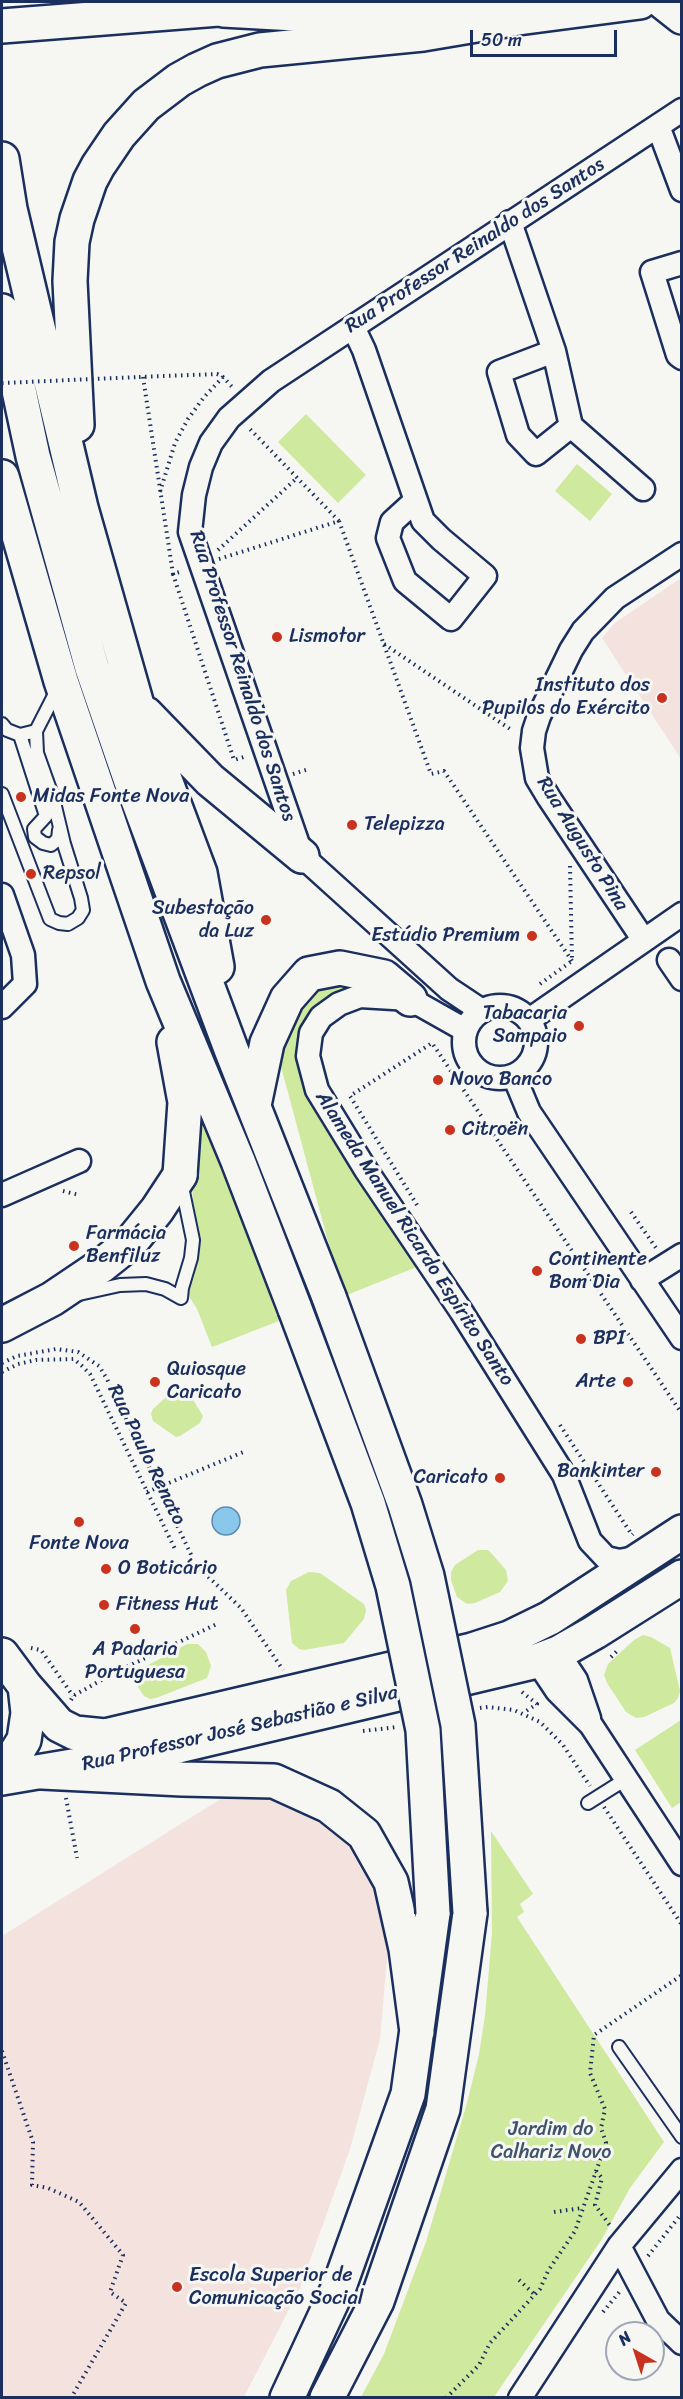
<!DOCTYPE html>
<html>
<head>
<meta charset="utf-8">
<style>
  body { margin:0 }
  #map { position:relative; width:683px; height:2399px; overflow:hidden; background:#f6f6f2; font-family:Sriracha,sans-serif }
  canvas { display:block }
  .frame { position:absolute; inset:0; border:3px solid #1b2f5e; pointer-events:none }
  .north { position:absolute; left:605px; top:2321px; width:60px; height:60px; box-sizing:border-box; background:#f6f6f2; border:2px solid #9ea6b7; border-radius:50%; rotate:321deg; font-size:16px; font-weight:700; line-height:24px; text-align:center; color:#1b2f5e }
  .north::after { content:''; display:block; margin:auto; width:21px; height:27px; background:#c8321e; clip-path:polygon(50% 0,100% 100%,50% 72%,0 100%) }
  .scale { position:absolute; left:470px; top:30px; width:147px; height:27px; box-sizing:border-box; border:3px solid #1b2f5e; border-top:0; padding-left:8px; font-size:18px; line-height:21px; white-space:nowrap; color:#1b2f5e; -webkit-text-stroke:4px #f6f6f2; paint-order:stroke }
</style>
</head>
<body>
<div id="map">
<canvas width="683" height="2399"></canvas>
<div class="frame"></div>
<div class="north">N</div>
<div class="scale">50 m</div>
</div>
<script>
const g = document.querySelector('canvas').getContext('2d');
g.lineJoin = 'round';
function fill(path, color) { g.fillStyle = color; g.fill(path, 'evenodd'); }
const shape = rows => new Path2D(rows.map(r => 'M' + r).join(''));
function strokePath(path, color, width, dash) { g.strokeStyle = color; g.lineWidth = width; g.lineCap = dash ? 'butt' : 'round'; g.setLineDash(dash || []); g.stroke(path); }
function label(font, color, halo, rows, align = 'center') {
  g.font = font + ' Sriracha,sans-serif'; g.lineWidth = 6; g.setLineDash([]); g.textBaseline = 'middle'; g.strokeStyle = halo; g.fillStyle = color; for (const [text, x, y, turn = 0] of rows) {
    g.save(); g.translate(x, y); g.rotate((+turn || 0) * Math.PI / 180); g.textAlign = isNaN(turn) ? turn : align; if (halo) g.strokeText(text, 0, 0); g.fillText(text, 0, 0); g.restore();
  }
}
fill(shape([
  [681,578,681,759,602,638,615,623],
  [235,1790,263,1793,330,1821,358,1847,374,1889,388,1947,380,2039,350,2149,300,2288,244,2397,2,2398,2,1936]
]), '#f3e2de');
fill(shape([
  [306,414,366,475,338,503,278,442],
  [577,464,612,494,590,521,555,491],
  [332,984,357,986,337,992,318,1008,302,1046,419,1266,347,1295,340,1275,337,1275,279,1059,292,1009,316,989],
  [199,1116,203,1118,274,1300,272,1301,279,1321,212,1347,197,1309,187,1293,199,1245,194,1216,191,1168],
  [182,1387,187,1390,203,1416,200,1423,180,1436,176,1437,153,1421,151,1414,153,1409,174,1390],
  [478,1550,488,1550,493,1555,506,1570,508,1581,500,1592,475,1603,467,1604,457,1597,451,1580,451,1572,455,1565],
  [309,1572,320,1573,364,1604,366,1610,364,1619,344,1643,304,1650,299,1649,292,1643,286,1590,291,1581],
  [643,1635,651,1637,670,1648,680,1691,678,1698,674,1703,644,1717,636,1718,626,1712,607,1683,604,1675,608,1664,634,1640],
  [187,1644,198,1644,206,1652,211,1666,207,1678,156,1698,150,1699,144,1696,134,1681,137,1671],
  [681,1720,681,1802,672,1808,635,1750],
  [491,1831,533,1894,520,1904,524,1912,517,1917,664,2142,630,2188,602,2239,494,2397,361,2397,384,2354,426,2242,467,2103,479,2054,485,2016,492,1933]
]), '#cfe99f');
const water = shape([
  '212 1521a14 14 0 1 1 28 0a14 14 0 1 1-28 0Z'
]);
fill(water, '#8ac8eb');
strokePath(water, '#5e8bb3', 1.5);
const lane = shape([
  [2,724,7,730,20,735,36,731,58,688],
  [20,735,46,816,34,829,35,837,43,843,51,845,58,839,59,830],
  [2,794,50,919,59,923,68,924,78,918,83,910,81,898,64,844,53,798,37,753,36,731],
  [79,1294,120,1285,146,1284,165,1289,181,1298,182,1288,191,1258,193,1240,181,1182],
  [588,1803,626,1779],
  [619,2047,682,2137]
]);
const street = shape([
  [658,126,682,190],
  [510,222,554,351,571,426,643,489],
  [682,263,652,272,678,355,682,358],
  [353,327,364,350,423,521,441,539,485,576,451,619,405,581,388,538,392,522,415,501],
  [554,351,499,372,518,435,536,454,571,426],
  [2,895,23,955,25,984,2,1007],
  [643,939,549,798,537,778,532,748,534,731,539,716,571,650,583,631,615,598,682,554],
  [669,960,682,979],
  '464 1042a36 36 0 1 1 72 0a36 36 0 1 1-72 0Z',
  [482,1011,449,989,302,856,190,532,194,495,201,467,211,443,229,418,271,381,682,110],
  [529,1020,682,914],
  [465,1030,410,999,360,996,339,1004,321,1017,311,1033,308,1056,317,1090,366,1170,461,1311,564,1475,590,1541,606,1558,619,1561,641,1557],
  [514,1076,529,1112,682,1338],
  [2,1195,79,1161],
  [642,1280,682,1255],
  [558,1653,576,1680,589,1718],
  [537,1661,557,1691,591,1725,682,1864],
  [619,2246,658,2320,682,2343],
  [520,2398,619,2246,682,2170]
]);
const secondary = shape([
  [2,1325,52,1299,101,1266,131,1242,157,1210,180,1175],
  [2,1655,25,1686,59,1725,75,1733,105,1736,472,1650,509,1638,550,1618,682,1532],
  [2,1764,16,1753,24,1740,28,1713,25,1686],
  [2,1778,149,1753,537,1661,558,1653,595,1632,682,1577]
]);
const primary = shape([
  [663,2,682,17],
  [223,10,313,15,423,12,518,18,640,2],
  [2,26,244,7]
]);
const highway = shape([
  [2,159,10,209,81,508,137,705,200,873,217,967],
  [2,311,33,456,92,668,132,784,231,1049,329,1297],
  [77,425,70,281,72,242,77,219,90,181,98,166,119,135,146,105,179,80,197,70,217,61,260,50,423,34,518,18],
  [2,477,61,681,163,981,238,1161,295,1309],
  [146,714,210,780,302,856],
  [174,1042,185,1102,180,1175],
  [254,1105,267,1043,287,999,309,974,340,968,384,977,410,999],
  [42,1772,182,1779,274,1781,329,1806,364,1834,391,1882,406,1949,417,2032],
  [287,2398,340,2284,408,2094,433,1913],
  [327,2398,377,2301,443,2109,470,1913]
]);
strokePath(lane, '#1b2f5e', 16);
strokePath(street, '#1b2f5e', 27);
strokePath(secondary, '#1b2f5e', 38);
strokePath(primary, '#1b2f5e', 38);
strokePath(highway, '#1b2f5e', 38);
strokePath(shape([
  [139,377,217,374,223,377,234,389],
  [143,377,173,574,182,571],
  [160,492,175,443,188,419,204,397,223,377],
  [339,521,431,774,444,771,572,961],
  [218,550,297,478],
  [219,559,339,521,248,427],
  [173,574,234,760,247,756],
  [384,644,513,731],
  [293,774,309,769],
  [570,866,572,961],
  [540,984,572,961],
  [63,1191,79,1195],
  [417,1205,350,1096,432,1043,682,1414],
  [631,1212,656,1248],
  [2,1363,17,1356,56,1349,78,1352,99,1366,107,1379,196,1565,241,1608,283,1670],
  [2,1372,18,1364,36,1360,74,1359,82,1366,90,1374,175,1549],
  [560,1425,632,1535,633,1534],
  [147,1492,246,1451],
  [31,1648,41,1650,73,1696],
  [611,1657,618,1650],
  [522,1692,537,1704,523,1713],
  [71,1700,73,1696,114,1673,219,1623],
  [480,1708,488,1707,514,1710,540,1722,563,1745,590,1786],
  [363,1731,397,1727],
  [66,1798,77,1858],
  [604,1807,682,1925],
  [2,2051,33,2142,32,2185,48,2188,79,2202,123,2255,110,2292,126,2303,71,2398],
  [596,2171,602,2178,595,2205,611,2227],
  [554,2212,582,2208],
  [648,2256,682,2213],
  [519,2280,535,2295],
  [603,2312,621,2290],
  [446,2398,479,2365,490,2343,540,2289,548,2271,575,2231,606,2143,601,2128,605,2109,590,2073,594,2035,682,1975]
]), '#1b2f5e', 4, [1.5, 4.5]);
strokePath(lane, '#f6f6f2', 12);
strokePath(street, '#f6f6f2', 22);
strokePath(secondary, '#f6f6f2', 33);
strokePath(primary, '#f6f6f2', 33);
strokePath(highway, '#f6f6f2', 33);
const highwayBridge = shape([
  [329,1297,405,1505,427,1576,458,1725,470,1913],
  [295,1309,368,1503,393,1586,423,1730,433,1913]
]);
strokePath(highwayBridge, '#1b2f5e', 38, []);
strokePath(shape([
  [2,383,139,377]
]), '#1b2f5e', 4, [1.5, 4.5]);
strokePath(highwayBridge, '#f6f6f2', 33);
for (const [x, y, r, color] of [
  [277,637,6,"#c8321e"],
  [662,698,6,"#c8321e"],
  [21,797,6,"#c8321e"],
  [352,825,6,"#c8321e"],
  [31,874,6,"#c8321e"],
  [266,920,6,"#c8321e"],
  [532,936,6,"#c8321e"],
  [579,1026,6,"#c8321e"],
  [438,1080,6,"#c8321e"],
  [450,1130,6,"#c8321e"],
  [74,1246,6,"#c8321e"],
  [537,1271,6,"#c8321e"],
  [581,1339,6,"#c8321e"],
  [155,1382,6,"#c8321e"],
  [628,1382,6,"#c8321e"],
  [656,1472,6,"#c8321e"],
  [500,1478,6,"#c8321e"],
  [79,1522,6,"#c8321e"],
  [106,1569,6,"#c8321e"],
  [104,1605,6,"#c8321e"],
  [135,1629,6,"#c8321e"],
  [177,2287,6,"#c8321e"]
]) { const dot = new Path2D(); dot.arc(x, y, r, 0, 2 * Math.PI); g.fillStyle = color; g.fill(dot); strokePath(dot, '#f6f6f2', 2); }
label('20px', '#1b2f5e', '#f6f6f2', [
  ["Rua Professor Reinaldo dos Santos",475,246,-33],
  ["Rua Professor Reinaldo dos Santos",242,676,72],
  ["Rua Augusto Pina",582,844,58],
  ["Alameda Manuel Ricardo Espírito Santo",414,1239,57],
  ["Rua Paulo Renato",146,1455,64],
  ["Rua Professor José Sebastião e Silva",240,1729,-13]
]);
label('20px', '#1b2f5e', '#f6f6f2', [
  ["Lismotor",289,637],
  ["Instituto dos",650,686,"right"],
  ["Pupilos do Exército",650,709,"right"],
  ["Midas Fonte Nova",33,797],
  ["Telepizza",364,825],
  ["Repsol",43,874],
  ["Subestação",254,909,"right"],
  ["da Luz",254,932,"right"],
  ["Estúdio Premium",520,936,"right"],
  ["Tabacaria",567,1014,"right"],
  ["Sampaio",567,1037,"right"],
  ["Novo Banco",450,1080],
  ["Citroën",462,1130],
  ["Farmácia",86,1234],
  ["Benfiluz",86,1257],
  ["Continente",549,1260],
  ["Bom Dia",549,1283],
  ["BPI",593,1339],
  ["Quiosque",167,1370],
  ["Caricato",167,1393],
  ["Arte",616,1382,"right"],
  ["Bankinter",644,1472,"right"],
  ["Caricato",488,1478,"right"],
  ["Fonte Nova",79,1544,"center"],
  ["O Boticário",118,1569],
  ["Fitness Hut",116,1605],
  ["A Padaria",135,1650,"center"],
  ["Portuguesa",135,1673,"center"],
  ["Escola Superior de",189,2276],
  ["Comunicação Social",189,2299]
], 'left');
label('20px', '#3f546b', '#f6f6f2', [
  ["Jardim do",551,2130],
  ["Calhariz Novo",551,2153]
]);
</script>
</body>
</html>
